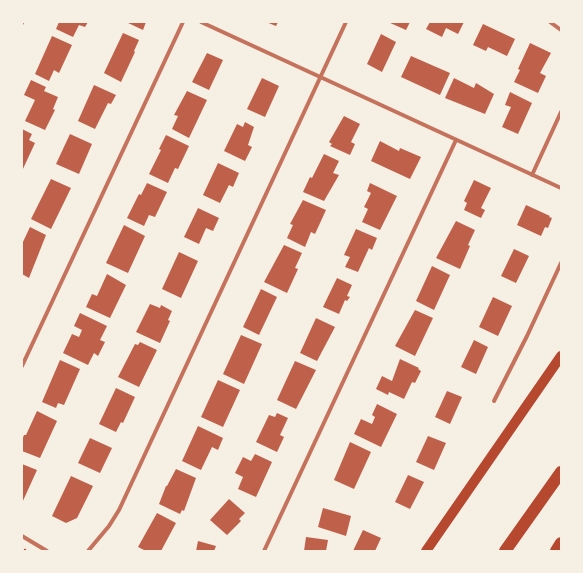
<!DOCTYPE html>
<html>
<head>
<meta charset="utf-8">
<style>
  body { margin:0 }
  #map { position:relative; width:583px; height:573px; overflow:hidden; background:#f6efe4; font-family:Inter,sans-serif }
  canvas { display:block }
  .frame { position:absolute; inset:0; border:23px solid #f6efe4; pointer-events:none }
</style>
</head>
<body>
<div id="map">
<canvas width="583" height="573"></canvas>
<div class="frame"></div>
</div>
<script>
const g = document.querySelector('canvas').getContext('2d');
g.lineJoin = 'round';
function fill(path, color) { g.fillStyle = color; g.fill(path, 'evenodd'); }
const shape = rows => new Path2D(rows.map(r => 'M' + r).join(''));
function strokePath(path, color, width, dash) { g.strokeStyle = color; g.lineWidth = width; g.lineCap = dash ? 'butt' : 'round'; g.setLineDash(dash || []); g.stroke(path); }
fill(shape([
  [59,22,88,22,85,27,79,25,73,37,56,29],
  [126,22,146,22,143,30],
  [266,22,278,22,276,26],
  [388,22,410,22,406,30],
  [430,22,464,22,458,34,446,28,442,37,426,29],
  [483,24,515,39,507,56,488,47,486,51,473,45],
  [123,33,139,40,134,51,135,52,121,82,104,73],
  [381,34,396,42,382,72,367,64],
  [52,36,72,45,59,73,54,70,49,81,35,74],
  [530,43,551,53,540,73,546,76,538,93,514,82,520,70,518,69],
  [207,53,223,60,209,90,192,82],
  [411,56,450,73,440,95,401,77],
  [262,78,279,86,265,117,247,109],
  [454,78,474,88,476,83,494,94,485,114,445,98],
  [31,80,46,87,44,91,58,97,53,109,55,110,45,130,25,121,35,100,24,95],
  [94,85,116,95,111,104,108,103,95,129,78,121],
  [187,91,207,100,189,138,172,129,178,116,174,115],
  [510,92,532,103,518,134,502,127,511,107,505,105],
  [344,116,360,124,351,142,355,144,350,155,330,146,332,144,329,142],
  [245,122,254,127,248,145,252,147,245,161,224,151,237,124,243,127],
  [22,129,32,134,29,140,35,143,22,171],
  [70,134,92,144,79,174,56,164],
  [166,135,189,146,178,169,175,168,168,183,149,174,161,150,159,149],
  [380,141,399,151,400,148,421,157,410,179,371,161],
  [324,154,339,161,333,173,339,175,324,201,303,192,310,177,312,178],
  [218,163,239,173,233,187,229,185,220,203,203,195],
  [51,179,71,188,51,229,31,219],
  [474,180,491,188,481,208,485,210,481,218,464,210,467,203,464,201],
  [147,183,167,192,155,217,149,215,144,226,127,218,139,194,141,195],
  [370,183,397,196,380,230,362,222,368,209,364,207,371,193,367,191],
  [303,200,326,210,315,234,311,232,305,247,287,238,293,225,290,224],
  [526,205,550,216,549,217,552,218,548,228,545,227,541,236,517,225],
  [198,208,219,218,213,231,206,228,199,244,184,237],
  [456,221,475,230,468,245,470,246,460,269,436,258],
  [124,225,145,236,128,273,106,263],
  [30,227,46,235,29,278,22,274,22,244],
  [356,229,377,238,372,250,369,248,358,272,345,267,350,257,344,255],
  [284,245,302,253,295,268,298,269,287,293,264,282],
  [514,249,529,256,516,283,501,276],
  [179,252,198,261,181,298,162,289],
  [432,266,450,275,434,310,416,301],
  [107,274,126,285,110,318,86,307,92,294,97,296],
  [337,278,352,285,347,296,350,297,347,301,345,300,339,314,323,307],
  [261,289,277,297,259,335,243,327],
  [493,297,512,306,498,336,479,327],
  [150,304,160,308,161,305,172,311,168,320,170,321,160,343,136,332],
  [415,310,433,318,415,356,395,346],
  [80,313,107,326,100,340,105,342,98,356,94,353,88,365,63,353,72,334,79,337,82,330,74,326],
  [316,318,335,327,317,361,300,353],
  [241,335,262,344,244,384,223,374],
  [474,340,488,347,476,374,461,367],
  [140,342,157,350,139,387,118,377,135,344,138,345],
  [400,359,419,368,418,369,421,371,415,383,412,382,404,399,389,392,388,395,376,389,382,376,392,381],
  [60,360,80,369,64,405,58,403,56,408,42,402],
  [295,361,316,370,296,409,277,400],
  [218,380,240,390,223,427,201,417],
  [116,388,135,397,123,423,121,422,116,432,99,424],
  [447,391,462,397,450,424,435,417],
  [377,404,397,414,381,447,354,434,361,419,372,424,375,417,372,415],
  [37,411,57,421,40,458,22,451,22,440,24,435,26,435],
  [277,413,288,418,280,435,284,437,277,452,256,442,269,415,275,417],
  [198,426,223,438,218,450,212,447,201,470,182,461],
  [428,436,446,443,434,470,416,462],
  [90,438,112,448,100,473,78,463],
  [350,442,371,452,354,489,334,480],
  [255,454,272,462,256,497,238,489,243,477,235,473,243,457,251,461],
  [22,464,37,470,22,503],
  [176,469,196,478,184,511,182,510,180,514,159,504,166,486,167,486],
  [408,475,424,482,410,509,395,502],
  [71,476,93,486,77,518,66,523,52,516],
  [229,499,245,513,239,519,241,521,227,535,210,520],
  [323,508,351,516,346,536,318,527],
  [157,513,176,523,161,551,146,551,138,547],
  [363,530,381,538,375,551,353,551],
  [306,537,328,540,326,551,304,551],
  [198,541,216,546,214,551,196,551]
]), '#bf614a');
strokePath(shape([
  [25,551,25,550]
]), '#b5482f', 2.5);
strokePath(shape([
  [201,22,561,188],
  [550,22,561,30],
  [22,23,22,22],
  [532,175,561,112],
  [22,366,183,22],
  [494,401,527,336,561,263],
  [22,536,47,551],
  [88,551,109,526,119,510,346,22],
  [264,551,456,140]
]), '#c5725c', 4);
strokePath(shape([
  [426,551,561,356]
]), '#b5482f', 10);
strokePath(shape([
  [505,551,561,472],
  [556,551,561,543]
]), '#b5482f', 12);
</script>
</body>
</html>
